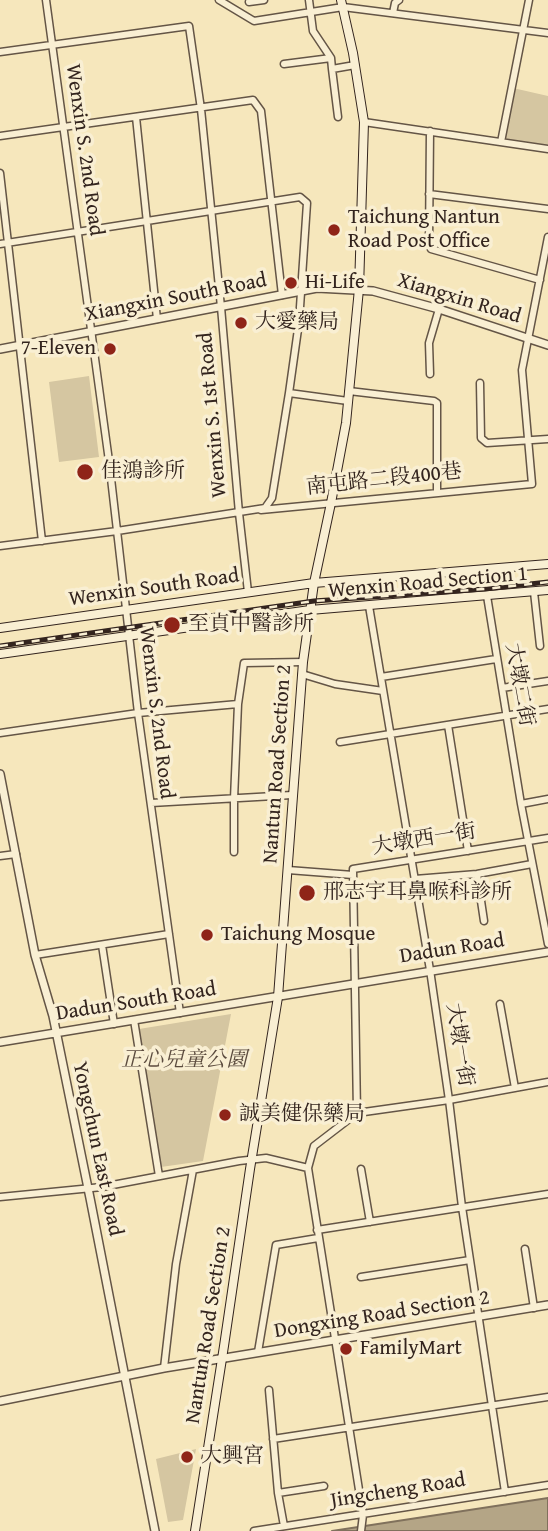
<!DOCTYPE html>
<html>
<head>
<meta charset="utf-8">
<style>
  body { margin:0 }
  canvas { display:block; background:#f6e7bc }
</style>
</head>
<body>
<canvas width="548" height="1531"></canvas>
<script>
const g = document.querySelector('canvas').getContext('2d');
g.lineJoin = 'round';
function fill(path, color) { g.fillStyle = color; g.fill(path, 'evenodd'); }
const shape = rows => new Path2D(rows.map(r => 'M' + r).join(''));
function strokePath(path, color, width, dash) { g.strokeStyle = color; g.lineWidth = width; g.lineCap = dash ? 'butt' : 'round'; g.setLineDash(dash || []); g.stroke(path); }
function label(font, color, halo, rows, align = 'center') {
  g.font = font + ' "Gentium Book Plus","Noto Serif TC",serif'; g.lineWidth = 7; g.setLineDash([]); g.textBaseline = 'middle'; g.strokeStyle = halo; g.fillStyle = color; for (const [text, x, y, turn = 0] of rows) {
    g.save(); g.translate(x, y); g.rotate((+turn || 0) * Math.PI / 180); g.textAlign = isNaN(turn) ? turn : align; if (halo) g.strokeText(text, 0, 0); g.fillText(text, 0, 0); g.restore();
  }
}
fill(shape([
  [513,88,548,96,548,146,504,139],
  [89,376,99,457,59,462,49,382],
  [231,1014,203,1161,161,1167,139,1029],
  [196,1449,183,1520,168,1522,156,1459]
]), '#d5c6a1');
const water = shape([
  [548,1498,548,1531,332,1531,548,1498]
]);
fill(water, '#b4a586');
strokePath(water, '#80715c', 2);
const minor = shape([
  [46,0,109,461,138,713,180,1013],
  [219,0,254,21,343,7,548,33],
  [309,0,313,31,331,58,332,69,355,65],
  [249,2,264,0],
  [393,13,395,3,399,0],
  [0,52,189,26,201,109,221,307,239,513,248,592],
  [284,64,331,58],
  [332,69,338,117],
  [136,117,157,319],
  [364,122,548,149],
  [430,131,429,243,431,249,540,280],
  [0,136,253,100,261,111,282,295],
  [501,142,529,0],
  [0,173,42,541],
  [429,194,548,209],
  [0,244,300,197,307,203,299,322,289,393,272,498,265,508,117,531,0,546],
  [430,374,429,343,439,309],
  [480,383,481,438,487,443,548,439],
  [349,391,434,401,437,403,437,493],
  [289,393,348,401],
  [261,510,532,484,522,370,548,237],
  [534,592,540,646],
  [487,596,521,804,548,944],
  [369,606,430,970,449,1100,462,1207,505,1492],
  [302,674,335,684,383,691],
  [381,677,496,659],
  [502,688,548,681],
  [448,725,468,851],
  [0,733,138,713,238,704],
  [340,742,548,709],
  [151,803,292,795],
  [521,804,548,799],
  [234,852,234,799,238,704,244,663,303,662],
  [0,856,16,854],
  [288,870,353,875],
  [477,874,484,921],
  [415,879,477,874,532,864],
  [102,945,114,1024],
  [35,955,169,934],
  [500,1004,515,1088],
  [134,1020,159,1176],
  [357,1113,353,869,548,838],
  [308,1168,363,1515,361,1531],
  [361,1169,370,1222],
  [0,1197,102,1187,239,1161,266,1158,308,1168,314,1146,357,1113,449,1100,548,1082],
  [317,1230,548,1194],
  [525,1249,534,1308],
  [361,1277,470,1260],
  [258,1352,276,1245,318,1238],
  [164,1368,176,1264,193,1170],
  [269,1390,278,1493,284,1526],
  [273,1439,548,1397],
  [278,1493,324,1486],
  [254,1531,548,1485]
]);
const tertiary = shape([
  [0,349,317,288,373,291,439,309,548,345],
  [0,774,35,955,53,1016,90,1198,155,1531],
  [0,1042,548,952],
  [0,1401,164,1368,548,1305]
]);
const secondary = shape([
  [0,628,314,583,548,564],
  [0,654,310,610,548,590],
  [195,1531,224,1346,250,1169,278,997,303,662,314,583,331,503,346,423,359,289,364,122,353,53,341,0]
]);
strokePath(minor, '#645546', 9);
strokePath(tertiary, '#645546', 10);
strokePath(secondary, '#33241e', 10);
strokePath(minor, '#f9efd3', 6);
strokePath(tertiary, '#f9efd3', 7);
strokePath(secondary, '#f9efd3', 8);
const rail = shape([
  [0,646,314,601,485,589,548,582]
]);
strokePath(rail, '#33241e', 5);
strokePath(rail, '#f9efd3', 2.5, [8]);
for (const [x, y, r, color] of [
  [334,230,7,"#8f2418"],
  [291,283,7,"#8f2418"],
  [241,323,7,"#8f2418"],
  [110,349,7,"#8f2418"],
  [85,472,9,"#8f2418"],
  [172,625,9,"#8f2418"],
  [307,893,9,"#8f2418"],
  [207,935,7,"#8f2418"],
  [225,1115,7,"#8f2418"],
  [346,1349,7,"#8f2418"],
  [187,1457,7,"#8f2418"]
]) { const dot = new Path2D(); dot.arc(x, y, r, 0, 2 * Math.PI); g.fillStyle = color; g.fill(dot); strokePath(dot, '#f9efd3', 2.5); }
label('21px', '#33241e', '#f9efd3', [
  ["Wenxin S. 2nd Road",84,150,82],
  ["Xiangxin South Road",176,298,-11],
  ["Xiangxin Road",459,299,17],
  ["Wenxin S. 1st Road",213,415,-95],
  ["南屯路二段400巷",384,480,-6],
  ["Wenxin Road Section 1",428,583,-5],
  ["Wenxin South Road",154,588,-8],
  ["大墩二街",519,685,80],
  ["Wenxin S. 2nd Road",156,713,83],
  ["Nantun Road Section 2",278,764,-86],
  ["大墩西一街",424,840,-9],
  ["Dadun Road",452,949,-9],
  ["Dadun South Road",136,1002,-9],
  ["大墩一街",459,1045,81],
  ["Yongchun East Road",97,1149,78],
  ["Dongxing Road Section 2",382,1315,-9],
  ["Nantun Road Section 2",209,1325,-81],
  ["Jingcheng Road",398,1491,-9]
]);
label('21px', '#33241e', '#f9efd3', [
  ["Taichung Nantun",348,218],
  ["Road Post Office",348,242],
  ["Hi-Life",305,283],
  ["大愛藥局",255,323],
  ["7-Eleven",96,349,"right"],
  ["佳鴻診所",101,472],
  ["至貞中醫診所",188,625],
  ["邢志宇耳鼻喉科診所",323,893],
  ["Taichung Mosque",221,935],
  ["誠美健保藥局",239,1115],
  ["FamilyMart",360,1349],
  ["大興宮",201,1457]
], 'left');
label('italic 21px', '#5c4c3f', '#f9efd3', [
  ["正心兒童公園",184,1061]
]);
</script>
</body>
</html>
